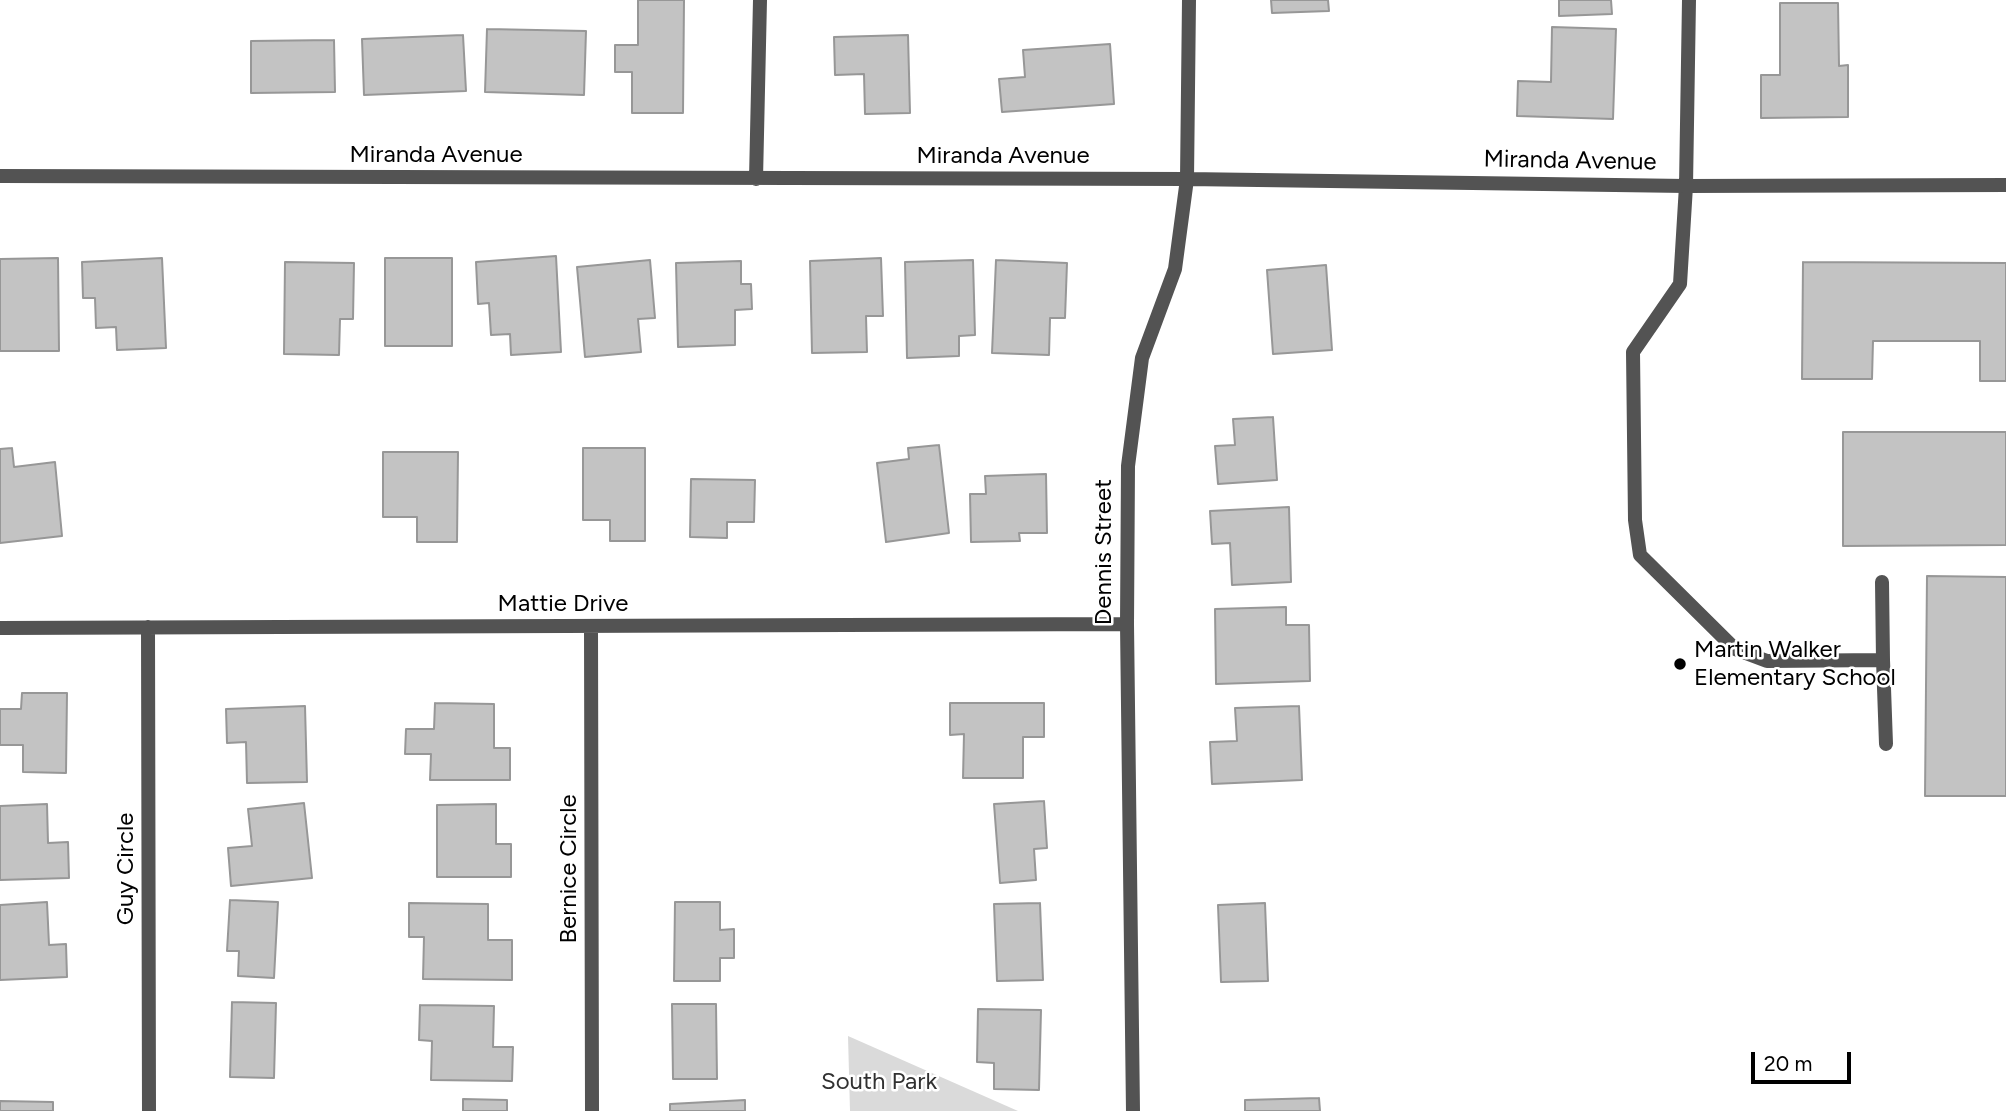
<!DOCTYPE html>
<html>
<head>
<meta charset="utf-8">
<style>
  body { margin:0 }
  #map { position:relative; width:2006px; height:1111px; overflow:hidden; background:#fff; font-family:Figtree,sans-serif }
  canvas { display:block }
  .scale { position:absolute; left:1751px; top:1052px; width:100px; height:32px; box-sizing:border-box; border:4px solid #000; border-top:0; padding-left:9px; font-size:21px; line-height:24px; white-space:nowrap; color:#000; -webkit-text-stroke:5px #fff; paint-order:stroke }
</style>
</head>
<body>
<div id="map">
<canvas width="2006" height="1111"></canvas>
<div class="scale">20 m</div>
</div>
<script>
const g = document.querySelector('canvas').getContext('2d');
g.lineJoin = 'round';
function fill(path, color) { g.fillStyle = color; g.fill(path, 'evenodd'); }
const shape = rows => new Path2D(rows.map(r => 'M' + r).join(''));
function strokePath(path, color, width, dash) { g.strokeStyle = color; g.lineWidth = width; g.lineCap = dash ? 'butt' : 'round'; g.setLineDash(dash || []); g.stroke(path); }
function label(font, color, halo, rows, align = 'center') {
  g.font = font + ' Figtree,sans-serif'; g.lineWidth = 5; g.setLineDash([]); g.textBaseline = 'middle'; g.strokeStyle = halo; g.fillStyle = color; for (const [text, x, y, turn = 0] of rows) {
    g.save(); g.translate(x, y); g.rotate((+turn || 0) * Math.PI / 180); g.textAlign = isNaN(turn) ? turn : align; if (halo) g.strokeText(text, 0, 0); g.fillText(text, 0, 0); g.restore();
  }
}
fill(shape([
  [848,1036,1018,1111,850,1111]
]), '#dadada');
const building = shape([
  [638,0,684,0,683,113,632,113,632,72,615,72,615,45,638,45,638,0],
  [1271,0,1328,0,1329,11,1272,13,1271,0],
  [1559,0,1611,0,1612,14,1559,16,1559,0],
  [1780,3,1838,3,1839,66,1848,65,1848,117,1761,118,1761,75,1780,75,1780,3],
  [1552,27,1616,29,1613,119,1517,116,1518,81,1551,82,1552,27],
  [487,29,586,31,584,95,485,92,487,29],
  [463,35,466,91,364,95,362,39,463,35],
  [908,35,910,113,865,114,864,74,835,75,834,37,908,35],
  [334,40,335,92,251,93,251,41,334,40],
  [1110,44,1114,104,1002,112,999,79,1025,77,1023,50,1110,44],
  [556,256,561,352,511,355,510,334,491,335,489,303,478,304,476,262,556,256],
  [58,258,59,351,0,351,0,259,58,258],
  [162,258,166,348,117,350,116,327,96,328,95,298,83,298,82,262,162,258],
  [385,258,452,258,452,346,385,346,385,258],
  [881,258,883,316,866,316,867,352,812,353,810,261,881,258],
  [650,260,655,318,638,319,641,352,585,357,577,267,650,260],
  [973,260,975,335,959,336,959,356,907,358,905,262,973,260],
  [996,260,1067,263,1065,318,1050,318,1049,355,992,353,996,260],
  [741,261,741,284,751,284,752,309,735,310,735,345,678,347,676,263,741,261],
  [285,262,354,263,353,319,340,319,339,355,284,354,285,262],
  [1803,262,2006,263,2006,381,1980,381,1980,341,1873,341,1872,379,1802,379,1803,262],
  [1326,265,1332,350,1273,354,1267,270,1326,265],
  [1273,417,1277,480,1218,484,1215,446,1235,445,1233,419,1273,417],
  [1843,432,2006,432,2006,545,1843,546,1843,432],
  [939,445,949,533,886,542,877,463,909,459,908,448,939,445],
  [12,448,14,467,55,462,62,536,0,543,0,449,12,448],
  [583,448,645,448,645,541,610,541,610,520,583,520,583,448],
  [383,452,458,452,457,542,417,542,417,517,383,517,383,452],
  [1046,474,1047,533,1019,533,1020,541,971,542,970,494,986,494,985,476,1046,474],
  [691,479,755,480,754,522,727,522,727,538,690,537,691,479],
  [1289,507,1291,582,1232,585,1230,543,1212,544,1210,511,1289,507],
  [1927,576,2006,577,2006,796,1925,796,1927,576],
  [1286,607,1286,625,1309,625,1310,681,1216,684,1215,609,1286,607],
  [22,693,67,693,66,773,23,772,23,745,0,745,0,709,21,709,22,693],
  [435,703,494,704,494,748,510,748,510,780,430,780,431,754,405,754,406,729,434,729,435,703],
  [950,703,1044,703,1044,737,1023,737,1023,778,963,778,964,734,950,735,950,703],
  [305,706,307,782,247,783,246,742,227,743,226,709,305,706],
  [1299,706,1302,780,1212,784,1210,742,1237,741,1235,708,1299,706],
  [1044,801,1047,848,1034,849,1036,880,1000,883,994,804,1044,801],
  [304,803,312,878,231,886,228,848,252,846,248,809,304,803],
  [47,804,48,843,68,842,69,878,0,880,0,806,47,804],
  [496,804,496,844,511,844,511,877,437,877,437,805,496,804],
  [230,900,278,902,274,978,238,976,239,951,227,951,230,900],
  [47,902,49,945,66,944,67,977,0,980,0,905,47,902],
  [675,902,720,902,720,930,734,929,734,958,720,958,720,981,674,981,675,902],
  [409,903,488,904,488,940,512,940,512,980,423,979,424,937,409,937,409,903],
  [1040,903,1043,980,997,981,994,904,1040,903],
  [1265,903,1268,981,1221,982,1218,905,1265,903],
  [232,1002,276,1003,274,1078,230,1077,232,1002],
  [672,1004,716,1004,717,1079,673,1079,672,1004],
  [420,1005,494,1006,493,1047,513,1047,512,1081,431,1080,432,1041,419,1040,420,1005],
  [978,1009,1041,1010,1039,1090,994,1089,994,1063,977,1062,978,1009],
  [1319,1098,1320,1111,1245,1111,1245,1100,1319,1098],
  [463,1099,507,1100,507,1111,463,1111,463,1099],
  [745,1100,745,1111,670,1111,670,1104,745,1100],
  [0,1101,53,1102,53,1111,0,1111,0,1101]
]);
fill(building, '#c3c3c3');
strokePath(building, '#979797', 2);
strokePath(shape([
  [1686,186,1680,284,1633,352,1635,520,1640,555,1735,649,1767,661,1883,660,1882,582],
  [1883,660,1886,744]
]), '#535353', 14);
strokePath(shape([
  [0,176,1187,179,1686,186,2006,185],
  [756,179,760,0],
  [1686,186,1689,0],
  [591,626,592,1111],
  [148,627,149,1111],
  [0,628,1127,624],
  [1133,1111,1127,624,1128,466,1142,358,1175,269,1187,179,1189,0]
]), '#535353', 14);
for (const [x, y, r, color] of [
  [1680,664,7,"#000"]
]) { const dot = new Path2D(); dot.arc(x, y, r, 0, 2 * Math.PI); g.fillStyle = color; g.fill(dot); strokePath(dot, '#fff', 2.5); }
label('24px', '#000', '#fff', [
  ["Miranda Avenue",436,155],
  ["Miranda Avenue",1003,156],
  ["Miranda Avenue",1570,161,1],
  ["Dennis Street",1104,552,-90],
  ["Mattie Drive",563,604],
  ["Guy Circle",126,869,-90],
  ["Bernice Circle",569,869,-90]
]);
label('24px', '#000', '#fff', [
  ["Martin Walker",1694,650],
  ["Elementary School",1694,678]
], 'left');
label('24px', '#313131', '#fff', [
  ["South Park",879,1082]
]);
</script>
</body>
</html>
